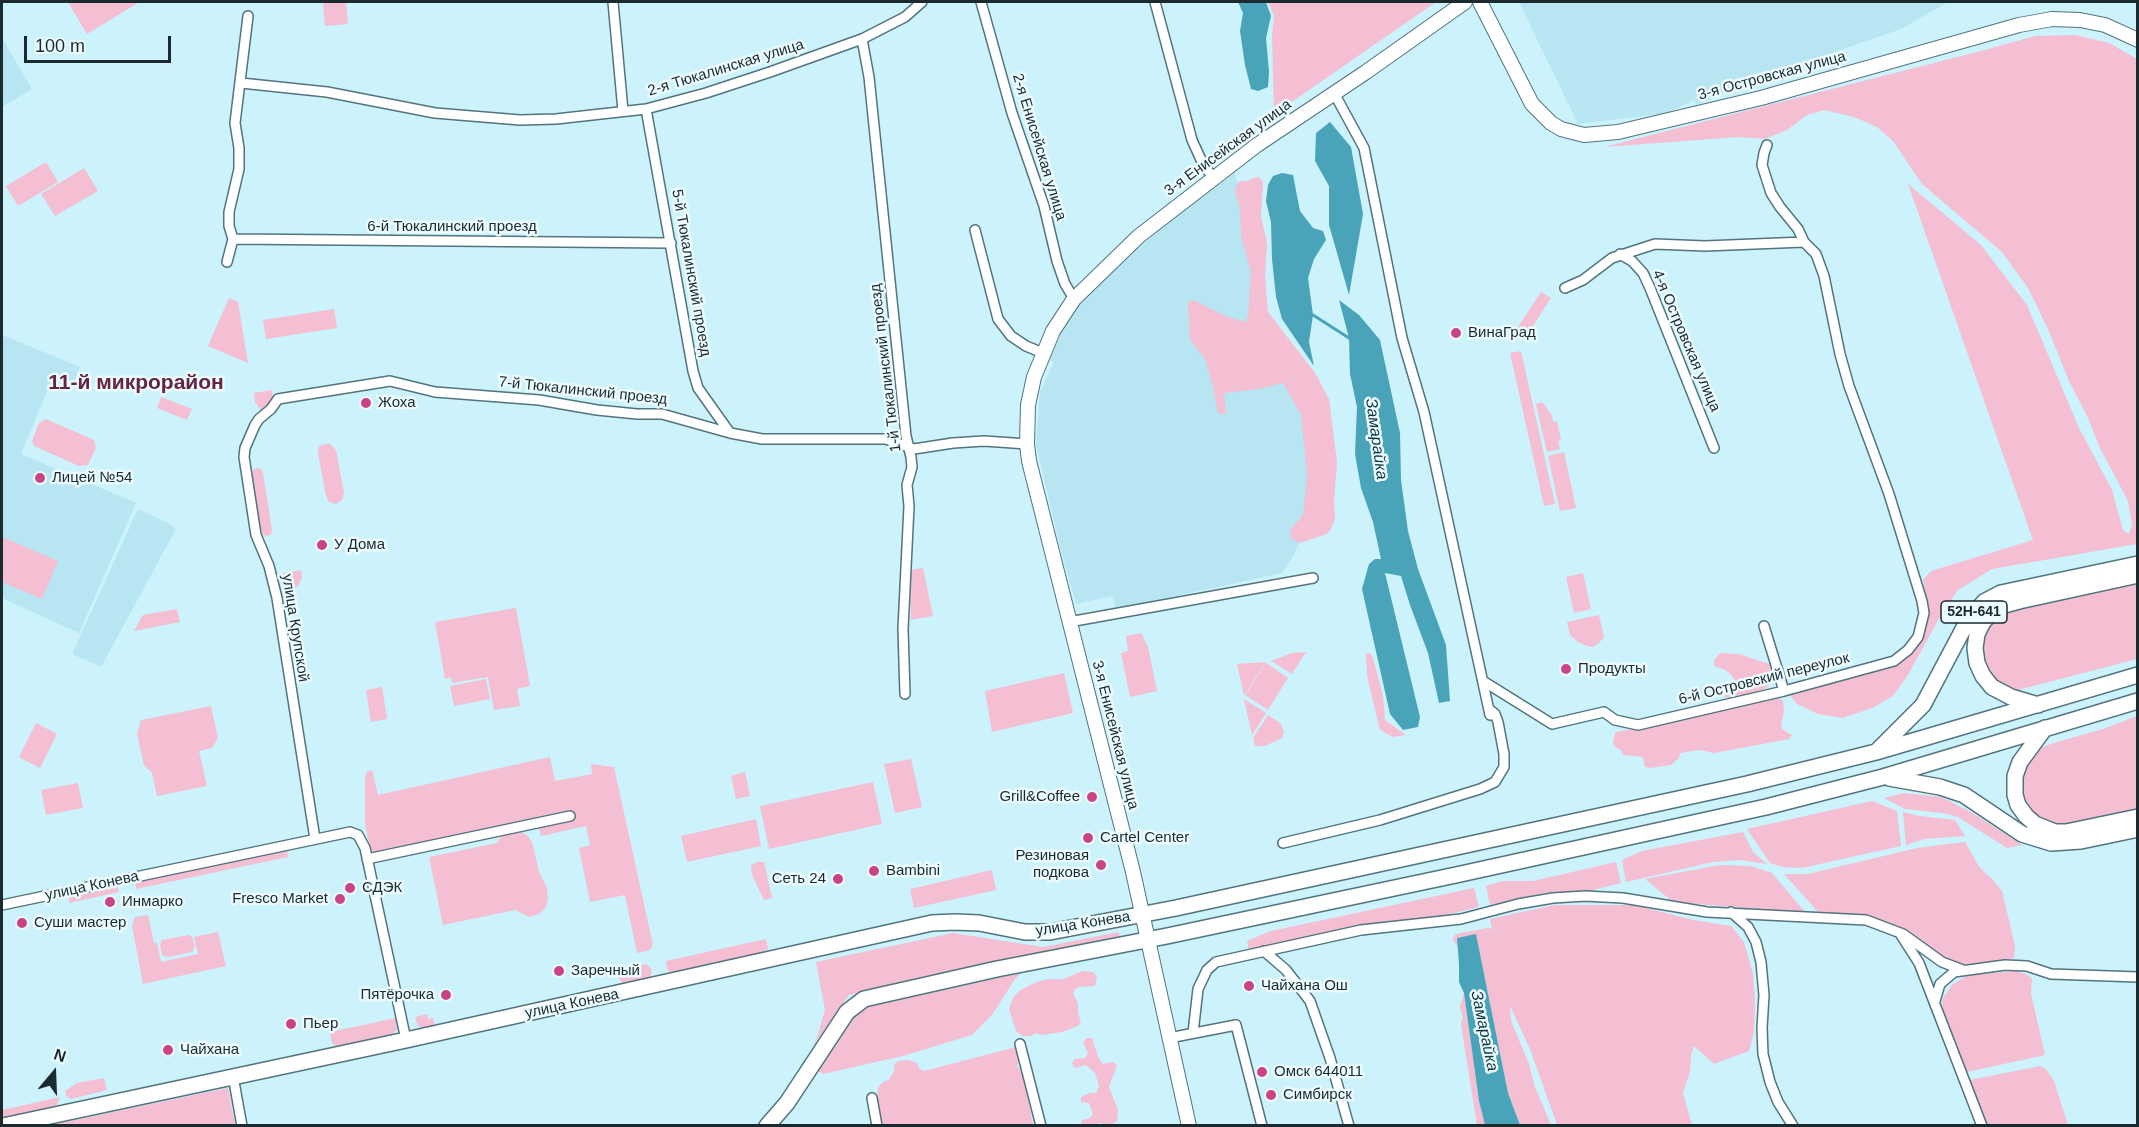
<!DOCTYPE html>
<html>
<head>
<meta charset="utf-8">
<style>
  body { margin:0 }
  #map { position:relative; width:2139px; height:1127px; overflow:hidden; background:#ccf2fc; font-family:Arial,sans-serif }
  canvas { display:block }
  .frame { position:absolute; inset:0; border:3px solid #1b2a2e; pointer-events:none }
  .north { position:absolute; left:24px; top:1043px; width:60px; height:60px; -webkit-text-stroke:4px #ecfbff; paint-order:stroke; rotate:19deg; font-size:16px; font-weight:700; line-height:24px; text-align:center; color:#1b2a2e }
  .north::after { content:''; display:block; margin:auto; width:21px; height:27px; background:#1b2a2e; clip-path:polygon(50% 0,100% 100%,50% 72%,0 100%) }
  .scale { position:absolute; left:24px; top:36px; width:147px; height:27px; box-sizing:border-box; border:3px solid #1b2a2e; border-top:0; padding-left:8px; font-size:18px; line-height:21px; white-space:nowrap; color:#1b2a2e; -webkit-text-stroke:4px #ecfbff; paint-order:stroke }
</style>
</head>
<body>
<div id="map">
<canvas width="2139" height="1127"></canvas>
<div class="frame"></div>
<div class="north">N</div>
<div class="scale">100 m</div>
</div>
<script>
const g = document.querySelector('canvas').getContext('2d');
g.lineJoin = 'round';
function fill(path, color) { g.fillStyle = color; g.fill(path, 'evenodd'); }
const shape = rows => new Path2D(rows.map(r => 'M' + r).join(''));
function strokePath(path, color, width, dash) { g.strokeStyle = color; g.lineWidth = width; g.lineCap = dash ? 'butt' : 'round'; g.setLineDash(dash || []); g.stroke(path); }
function label(font, color, halo, rows, align = 'center') {
  g.font = font + ' Arial,sans-serif'; g.lineWidth = 5; g.setLineDash([]); g.textBaseline = 'middle'; g.strokeStyle = halo; g.fillStyle = color; for (const [text, x, y, turn = 0] of rows) {
    g.save(); g.translate(x, y); g.rotate((+turn || 0) * Math.PI / 180); g.textAlign = isNaN(turn) ? turn : align; if (halo) g.strokeText(text, 0, 0); g.fillText(text, 0, 0); g.restore();
  }
}
fill(shape([
  [1519,2,1948,2,1901,29,1745,83,1697,105,1694,100,1661,116,1659,114,1578,124],
  [2,38,32,89,2,107],
  [1235,173,1282,383,1292,391,1306,412,1313,464,1303,536,1293,556,1282,573,1116,609,1113,596,1076,604,1061,551,1036,444,1040,392,1054,362,1049,360,1072,311,1085,295,1170,221],
  [2,335,80,367,72,387,52,379,21,454,136,503,79,633,2,598],
  [138,509,168,523,176,529,101,667,72,654]
]), '#b7e5f2');
fill(shape([
  [68,2,137,2,138,3,87,34],
  [323,2,346,2,348,24,325,26],
  [1268,2,1436,2,1296,99,1274,111,1272,37,1274,16],
  [2075,35,2109,43,2137,59,2137,544,1992,569,1958,590,1942,613,1908,675,1893,696,1872,708,1843,718,1818,714,1797,704,1789,694,1876,668,1914,650,1929,616,1923,580,1931,571,2033,540,1908,184,1981,245,2027,305,2079,428,2112,490,2123,530,2129,534,2132,524,2128,501,2100,448,2088,418,2069,381,2048,329,2028,288,2002,252,1922,184,1893,141,1877,127,1854,117,1824,110,1807,115,1787,130,1765,139,1738,137,1604,147,1981,51,2035,36],
  [46,162,58,182,18,206,6,186],
  [84,168,98,191,55,216,41,194],
  [1259,177,1263,182,1261,216,1267,243,1265,276,1268,312,1315,373,1329,399,1337,462,1334,501,1335,519,1331,529,1327,534,1300,543,1291,538,1290,530,1303,515,1307,474,1301,415,1283,383,1259,389,1224,393,1226,414,1218,413,1212,383,1205,359,1190,340,1188,302,1193,300,1225,316,1245,322,1248,316,1251,272,1241,236,1240,210,1235,190,1237,184,1240,181,1248,181,1253,178],
  [1541,292,1551,298,1524,340,1514,333],
  [229,298,238,302,248,363,208,346],
  [334,309,337,328,266,339,263,320],
  [1521,351,1555,504,1544,506,1510,353],
  [272,390,273,400,266,410,261,410,255,402,254,393],
  [161,397,192,409,187,420,157,408],
  [1542,402,1552,415,1553,422,1557,421,1561,440,1558,441,1560,449,1547,452,1536,404],
  [46,419,94,440,96,448,88,465,79,466,34,446,32,441,39,423],
  [329,443,336,450,344,493,342,500,336,504,329,502,326,496,318,453,319,446],
  [1564,452,1576,508,1560,511,1548,456],
  [257,468,261,469,263,473,272,530,271,534,268,536,263,535,261,531,252,474,253,470],
  [2,537,58,561,42,599,2,582],
  [923,568,933,616,911,620,910,570],
  [301,570,302,578,297,587,291,589,286,588,282,583,279,574],
  [1583,573,1591,609,1574,613,1566,577],
  [2137,580,2137,659,2018,690,2008,688,1997,682,1988,674,1983,663,1981,643,1988,623,2005,610],
  [516,608,530,686,517,689,520,706,494,710,488,677,452,683,451,677,445,679,435,622],
  [177,609,180,622,134,631,143,615],
  [1599,615,1604,637,1598,644,1593,647,1587,646,1578,642,1570,635,1567,622],
  [1141,633,1148,647,1157,691,1130,697,1121,653,1128,651,1126,636],
  [1306,652,1292,674,1271,661,1291,653],
  [1370,653,1373,658,1383,696,1385,720,1406,735,1393,737,1380,730,1367,676,1366,654],
  [1720,653,1739,654,1772,665,1775,675,1771,684,1764,689,1751,694,1730,698,1725,697,1724,692,1734,687,1735,682,1733,677,1726,670,1714,666,1714,661],
  [1266,662,1244,695,1237,664],
  [1266,663,1288,678,1268,710,1245,695],
  [1064,673,1073,713,992,732,985,691],
  [486,679,490,699,454,706,450,686],
  [382,687,387,719,371,722,366,690],
  [1774,697,1779,698,1783,701,1784,711,1781,726,1783,730,1792,735,1789,739,1725,751,1714,753,1699,750,1680,753,1679,758,1671,765,1650,768,1645,767,1643,757,1623,755,1621,750,1616,748,1613,743,1615,733,1620,731,1651,727],
  [1244,699,1266,713,1252,735],
  [211,706,218,738,212,748,199,751,207,786,157,796,152,773,144,765,137,734,141,720],
  [1268,715,1280,723,1284,731,1282,738,1265,746,1255,746,1253,738],
  [2137,716,2137,812,2059,827,2034,817,2022,799,2020,780,2031,755,2040,748,2057,742,2103,729],
  [36,723,57,734,40,768,19,757],
  [550,757,555,781,592,774,591,764,614,767,653,945,650,950,637,953,625,895,590,902,579,848,590,845,586,826,541,836,538,824,572,818,571,811,371,853,365,824,365,777,367,772,372,770,378,795],
  [911,759,922,807,895,813,884,764],
  [745,772,750,796,736,799,731,776],
  [873,782,882,824,769,849,760,806],
  [78,783,83,808,46,815,41,790],
  [1904,793,1941,797,1971,812,2022,845,2007,848,1958,817,1943,813,1905,809,1884,798],
  [1872,801,1897,811,1901,846,1802,868,1782,867,1770,863,1747,829],
  [1903,812,1919,816,1955,820,1965,836,1924,839,1906,845],
  [756,819,761,846,687,862,681,836],
  [518,830,528,836,533,845,539,872,547,888,548,899,546,907,539,914,529,917,515,910,443,925,429,857,497,843,502,834],
  [1743,832,1753,852,1767,864,1740,860,1713,862,1626,882,1622,860,1642,851],
  [1965,842,1980,868,1993,880,2002,891,2015,946,2014,958,1973,966,1950,962,1904,930,1891,924,1859,917,1819,913,1784,874,1808,874,1917,848],
  [287,850,288,857,136,889,135,880],
  [757,862,764,862,772,898,764,900,752,875,751,865],
  [1616,862,1621,883,1585,892,1544,893,1490,905,1486,886,1503,881,1533,881],
  [1720,865,1751,866,1772,873,1806,913,1673,902,1645,879],
  [992,870,996,890,914,908,910,889],
  [117,885,119,892,69,903,69,896],
  [1474,888,1479,907,1441,916,1377,924,1249,950,1247,941,1271,931],
  [1555,905,1634,905,1693,920,1731,926,1744,942,1753,974,1755,1001,1754,1032,1749,1051,1714,1064,1694,1046,1691,1054,1690,1071,1683,1093,1692,1125,1557,1125,1530,1049,1510,1006,1511,1021,1529,1064,1535,1087,1551,1125,1520,1125,1508,1093,1476,935,1457,938,1458,947,1453,940,1453,937,1456,934,1488,928,1492,929,1490,919],
  [148,915,154,943,157,943,161,962,198,954,194,937,218,932,226,966,143,984,132,926,135,917],
  [1119,932,1120,937,849,995,812,1047,817,1038,825,1010,816,962,953,933,1043,947],
  [189,935,192,937,195,946,192,952,168,957,162,955,160,944,162,940],
  [766,939,768,949,747,958,672,974,667,969,666,961],
  [647,964,652,970,650,978,623,984,614,972],
  [1083,971,1093,972,1097,976,1095,986,1079,987,1075,989,1073,994,1078,1003,1078,1013,1081,1022,1078,1026,1062,1032,1042,1035,1036,1033,1031,1036,1022,1036,1016,1031,1009,1009,1013,998,1019,991,1034,983,1048,979,1063,979],
  [2015,971,2028,975,2032,979,2031,994,2045,1055,1967,1072,1943,1012,1942,1000,1952,985,1968,975],
  [1021,973,1015,979,992,1015,972,1035,903,1056,823,1074,817,1070,850,1020,868,1007],
  [1464,993,1479,1101,1485,1125,1477,1125,1461,1024,1463,1017,1460,1007],
  [427,1014,428,1019,433,1018,435,1026,422,1028,418,1026,415,1017],
  [396,1018,397,1030,390,1036,337,1047,332,1043,330,1032],
  [1087,1038,1092,1038,1098,1057,1103,1064,1113,1062,1117,1065,1109,1087,1118,1110,1117,1121,1110,1125,1099,1123,1096,1125,1081,1125,1082,1120,1090,1118,1093,1114,1089,1103,1081,1102,1081,1097,1090,1093,1096,1093,1099,1086,1095,1073,1086,1065,1075,1068,1072,1063,1075,1059,1085,1058,1088,1053,1083,1042],
  [1016,1047,1021,1052,1017,1066,1023,1074,1033,1125,879,1125,876,1106,878,1088,882,1083,889,1079,894,1072,894,1065,898,1061,908,1060,917,1063,920,1069,924,1071],
  [2040,1066,2046,1069,2054,1081,2068,1125,1986,1125,1969,1085,1970,1080],
  [104,1078,107,1090,71,1099,66,1096,65,1091,77,1083],
  [228,1088,235,1125,52,1125,199,1094],
  [60,1097,56,1107,3,1118,2,1114,2,1110]
]), '#f4bed3');
fill(shape([
  [1238,2,1266,2,1271,16,1266,38,1269,72,1268,87,1258,91,1251,89,1245,65,1240,31,1243,13],
  [1330,122,1351,147,1363,214,1349,295,1329,225,1329,186,1315,161,1316,133],
  [1282,173,1293,175,1300,211,1313,228,1323,231,1326,240,1314,259,1308,278,1313,315,1309,342,1314,366,1282,319,1276,297,1272,259,1271,222,1266,201,1268,185,1273,176],
  [1339,300,1359,315,1380,340,1400,433,1401,480,1408,531,1418,569,1446,645,1450,701,1439,703,1428,653,1410,605,1401,576,1385,573,1420,717,1418,727,1403,730,1390,714,1362,589,1369,564,1375,559,1381,559,1373,522,1361,488,1355,454,1357,407,1350,374,1349,338],
  [1476,934,1508,1093,1520,1125,1485,1125,1479,1101,1464,993,1459,982,1459,964,1457,938]
]), '#49a4ba');
strokePath(shape([
  [1313,315,1349,338]
]), '#49a4ba', 3);
const street = shape([
  [613,2,623,111],
  [981,2,1012,113,1044,206,1057,261,1065,284,1074,299],
  [1155,2,1192,140,1202,162,1213,178],
  [862,39,869,77,906,436,911,457,912,467,907,485,909,506,903,629,905,694],
  [241,83,327,92,435,113,520,120,556,119,646,109,706,93,770,72,862,39,905,17,922,2],
  [1334,93,1364,148,1402,338,1424,412,1490,715],
  [646,109,693,371,698,388,730,433],
  [975,230,998,319,1011,336,1026,346,1043,353],
  [233,239,671,243],
  [1620,254,1632,261,1643,273,1650,288,1714,448],
  [227,262,233,239,229,226,229,212,239,169,239,148,235,123,248,16],
  [1565,288,1583,280,1612,258,1655,244,1705,246,1804,242],
  [1069,622,1313,578],
  [1764,626,1784,691],
  [1483,681,1552,724,1604,712,1615,720,1638,725,1784,691,1894,661,1908,650,1918,637,1924,613,1922,601,1889,494,1849,386,1840,354,1824,276,1816,254,1804,242,1798,229,1780,207,1771,193,1762,165,1764,153,1767,145],
  [315,839,277,598,269,566,256,535,244,457,245,448,255,425,259,419,271,409,278,399,390,381,435,392,539,400,597,410,637,414,662,414,730,433,762,439,886,439,914,449,953,443,984,441,1027,444],
  [1283,843,1380,820,1480,789,1495,782,1504,767,1504,754,1498,722,1495,714,1489,709],
  [367,859,570,816],
  [2,905,350,832,358,835,365,848,406,1040],
  [1731,912,1748,927,1756,942,1761,962,1764,995,1762,1028,1763,1054,1770,1082,1778,1102,1793,1126],
  [1901,935,1919,963,1982,1126],
  [1264,951,1286,970,1310,1001,1330,1058,1349,1126],
  [1935,1001,1940,984,1954,972,2005,965,2027,966,2051,974,2138,977],
  [1193,1033,1198,989,1207,970,1216,962,1361,930,1461,919,1518,904,1553,898,1585,896,1623,898,1707,912,1866,920,1903,934,1942,962,1963,970],
  [1169,1038,1236,1025,1262,1126],
  [1020,1044,1041,1126],
  [233,1076,242,1126],
  [872,1098,877,1126]
]);
const secondary = shape([
  [1480,2,1532,104,1551,123,1561,129,1584,135,1618,132,1761,98,2019,25,2052,19,2080,20,2105,25,2138,40],
  [1189,1126,1133,872,1029,461,1027,444,1028,405,1034,377,1053,331,1074,299,1139,236,1257,145,1366,72,1465,2]
]);
const primary = shape([
  [2038,705,2011,697,1992,687,1983,676,1977,663,1975,648,1977,634,1983,622,1991,613,2001,606,2019,601,2138,575],
  [2045,728,2020,762,2015,776,2015,795,2018,805,2026,816,2035,824,2055,832,2066,832,2138,817],
  [1878,750,1923,705,1967,622,1984,602,2001,593,2138,564],
  [1889,778,1940,787,1964,795,2022,834,2051,843,2081,841,2138,829],
  [3,1126,406,1040,932,923,955,922,979,923,1025,932,1050,932,1176,908,1747,784,1876,752,2138,675],
  [767,1126,787,1103,847,1012,864,999,997,969,1167,936,1456,875,1766,807,1883,777,2138,701]
]);
strokePath(street, '#51747d', 12);
strokePath(secondary, '#51747d', 16);
strokePath(primary, '#51747d', 18);
strokePath(street, '#fff', 9);
strokePath(secondary, '#fff', 14);
strokePath(primary, '#fff', 15);
for (const [x, y, r, color] of [
  [1456,333,6,"#ca4384"],
  [366,403,6,"#ca4384"],
  [40,478,6,"#ca4384"],
  [322,545,6,"#ca4384"],
  [1566,669,6,"#ca4384"],
  [1092,797,6,"#ca4384"],
  [1088,838,6,"#ca4384"],
  [1101,865,6,"#ca4384"],
  [874,871,6,"#ca4384"],
  [838,879,6,"#ca4384"],
  [350,888,6,"#ca4384"],
  [340,899,6,"#ca4384"],
  [110,902,6,"#ca4384"],
  [22,923,6,"#ca4384"],
  [559,971,6,"#ca4384"],
  [1249,986,6,"#ca4384"],
  [446,995,6,"#ca4384"],
  [291,1024,6,"#ca4384"],
  [168,1050,6,"#ca4384"],
  [1262,1072,6,"#ca4384"],
  [1271,1095,6,"#ca4384"]
]) { const dot = new Path2D(); dot.arc(x, y, r, 0, 2 * Math.PI); g.fillStyle = color; g.fill(dot); strokePath(dot, '#ecfbff', 2); }
for (const [x, y, w] of [
  [1974,612,66]
]) { const box = new Path2D(); box.roundRect(x - w / 2, y - 11, w, 22, 4.5); g.fillStyle = '#ecfbff'; g.fill(box); strokePath(box, '#1b2a2e', 1.5); }
label('bold 14px', '#1b2a2e', null, [
  ["52Н-641",1974,612]
]);
label('15px', '#1b2a2e', '#ecfbff', [
  ["2-я Тюкалинская улица",726,68,-17],
  ["3-я Островская улица",1772,76,-15],
  ["2-я Енисейская улица",1039,147,73],
  ["3-я Енисейская улица",1228,148,-36],
  ["6-й Тюкалинский проезд",452,227],
  ["5-й Тюкалинский проезд",691,273,80],
  ["4-я Островская улица",1686,341,67],
  ["1-й Тюкалинский проезд",886,368,-97],
  ["7-й Тюкалинский проезд",583,391,6],
  ["улица Крупской",295,628,81],
  ["6-й Островский переулок",1764,679,-14],
  ["3-я Енисейская улица",1115,735,76],
  ["улица Конева",92,886,-12],
  ["улица Конева",1083,924,-9],
  ["улица Конева",572,1004,-12]
]);
label('15px', '#1b2a2e', '#ecfbff', [
  ["ВинаГрад",1468,333],
  ["Жоха",378,403],
  ["Лицей №54",52,478],
  ["У Дома",334,545],
  ["Продукты",1578,669],
  ["Grill&Coffee",1080,797,"right"],
  ["Cartel Center",1100,838],
  ["Резиновая",1089,856,"right"],
  ["подкова",1089,873,"right"],
  ["Bambini",886,871],
  ["Сеть 24",826,879,"right"],
  ["СДЭК",362,888],
  ["Fresco Market",328,899,"right"],
  ["Инмарко",122,902],
  ["Суши мастер",34,923],
  ["Заречный",571,971],
  ["Чайхана Ош",1261,986],
  ["Пятёрочка",434,995,"right"],
  ["Пьер",303,1024],
  ["Чайхана",180,1050],
  ["Омск 644011",1274,1072],
  ["Симбирск",1283,1095]
], 'left');
label('italic 16px', '#0e3942', '#ecfbff', [
  ["Замарайка",1376,439,82],
  ["Замарайка",1484,1031,78]
]);
label('bold 21px', '#652442', '#ecfbff', [
  ["11-й микрорайон",136,383]
]);
</script>
</body>
</html>
